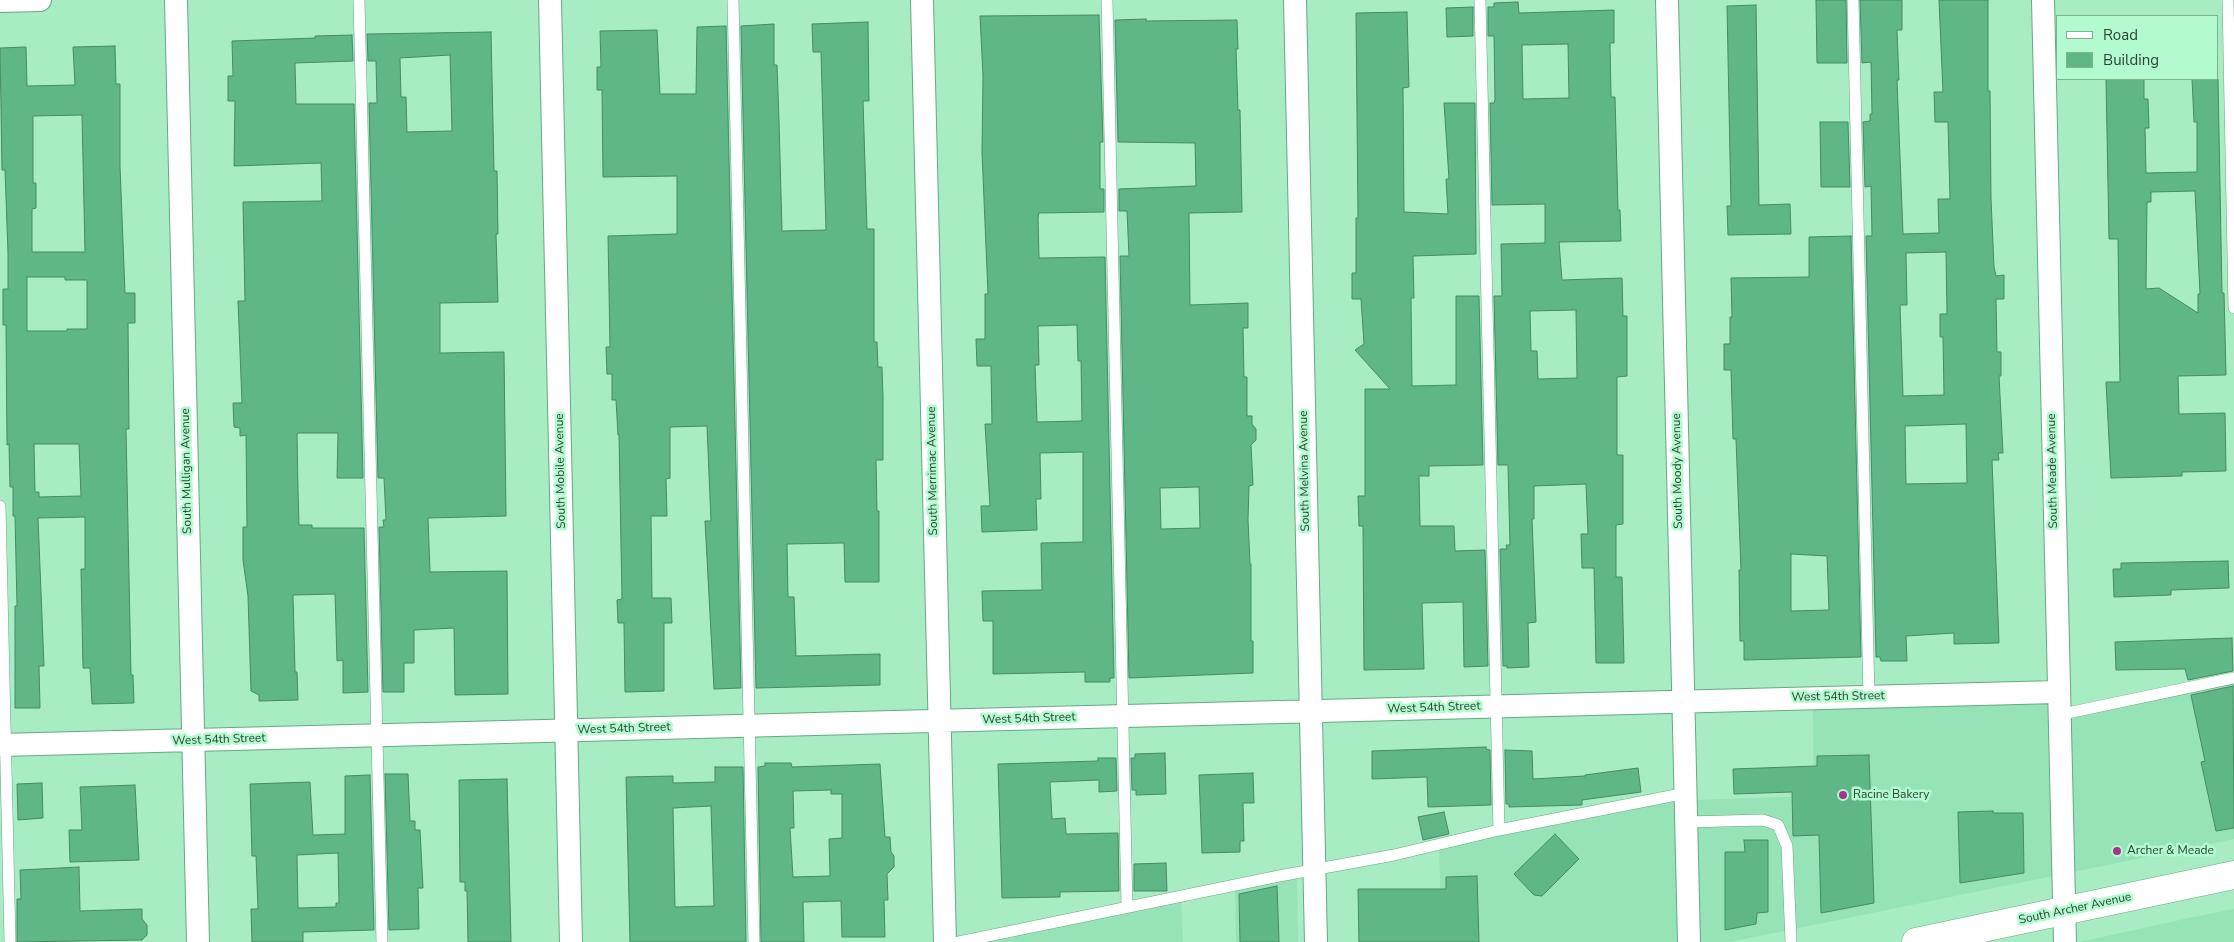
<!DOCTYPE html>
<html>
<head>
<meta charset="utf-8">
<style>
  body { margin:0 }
  #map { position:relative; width:2234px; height:942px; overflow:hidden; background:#a7ecc3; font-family:"Nunito Sans",sans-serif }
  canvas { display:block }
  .legend { position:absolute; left:2056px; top:15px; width:162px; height:65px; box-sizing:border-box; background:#b4fad0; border:1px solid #7cb192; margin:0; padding:6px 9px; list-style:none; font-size:15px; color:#284434 }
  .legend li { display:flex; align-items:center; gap:10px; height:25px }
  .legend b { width:25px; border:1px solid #7cb192 }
</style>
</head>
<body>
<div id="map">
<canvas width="2234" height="942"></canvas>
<ul class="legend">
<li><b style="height:6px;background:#fff"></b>Road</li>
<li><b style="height:14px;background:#5fb687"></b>Building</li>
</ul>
</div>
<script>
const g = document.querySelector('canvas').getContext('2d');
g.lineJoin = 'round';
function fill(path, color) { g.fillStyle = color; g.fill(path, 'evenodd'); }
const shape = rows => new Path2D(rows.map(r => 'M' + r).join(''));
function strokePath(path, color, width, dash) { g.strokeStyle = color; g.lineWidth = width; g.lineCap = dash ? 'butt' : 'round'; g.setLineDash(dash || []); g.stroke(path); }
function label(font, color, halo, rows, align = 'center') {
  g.font = font + ' "Nunito Sans",sans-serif'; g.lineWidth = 5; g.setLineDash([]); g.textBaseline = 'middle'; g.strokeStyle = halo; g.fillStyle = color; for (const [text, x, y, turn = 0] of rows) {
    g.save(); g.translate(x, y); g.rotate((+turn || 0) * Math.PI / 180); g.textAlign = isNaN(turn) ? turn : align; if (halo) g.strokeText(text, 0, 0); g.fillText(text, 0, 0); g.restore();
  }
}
fill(shape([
  [2234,683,2234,839,1730,942,1442,942,1439,847,1666,801,1814,796,1813,705,2065,699,2066,718],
  [1297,875,1298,942,1236,942,1235,887],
  [1181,897,1183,942,968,942],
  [2234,909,2234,942,2080,942,2189,918]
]), '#95e3b6');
const building = shape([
  [1816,0,1846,0,1847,63,1817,63,1816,0],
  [1860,0,1902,0,1902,30,1897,30,1899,80,1897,80,1903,234,1939,233,1938,199,1950,199,1948,122,1935,122,1934,92,1943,92,1939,0,1988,0,1988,91,1990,91,1991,199,1994,267,1996,276,2004,275,2004,299,1996,299,1997,352,2001,352,2001,376,1999,376,2003,453,1998,453,1999,460,1992,460,1999,643,1954,644,1954,633,1906,636,1907,661,1881,661,1880,657,1876,657,1866,236,1872,236,1871,186,1865,187,1863,122,1870,121,1870,114,1872,114,1871,62,1862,63,1860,0],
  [1946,252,1947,314,1940,314,1940,337,1943,337,1944,395,1903,396,1900,305,1907,305,1906,253,1946,252],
  [1966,424,1967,483,1906,484,1905,426,1966,424],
  [1518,2,1519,13,1614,10,1614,43,1610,43,1611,97,1615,97,1618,210,1620,210,1621,241,1559,242,1562,280,1622,278,1623,316,1627,316,1627,376,1617,377,1617,455,1623,455,1623,524,1616,525,1616,577,1622,577,1624,663,1596,663,1594,568,1582,568,1581,534,1588,534,1586,484,1534,486,1534,519,1532,519,1536,622,1528,623,1529,667,1507,668,1507,666,1503,666,1500,549,1507,549,1506,545,1510,545,1508,465,1498,465,1494,296,1502,296,1501,244,1545,243,1545,204,1492,205,1490,103,1494,103,1495,100,1494,36,1488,36,1488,7,1494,7,1494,3,1518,2],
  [1568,44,1569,98,1523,99,1522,45,1568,44],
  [1576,310,1577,378,1538,379,1537,351,1531,351,1530,311,1576,310],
  [1756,5,1759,205,1790,204,1791,234,1728,235,1727,206,1731,206,1727,6,1756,5],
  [1473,7,1473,36,1447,37,1446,8,1473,7],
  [1407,12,1409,87,1403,88,1404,212,1448,214,1446,179,1449,179,1444,103,1475,103,1476,254,1413,256,1414,298,1411,298,1412,386,1456,385,1456,296,1479,296,1483,465,1429,466,1429,476,1419,476,1420,526,1454,526,1455,551,1485,550,1488,666,1464,667,1463,602,1422,603,1424,669,1364,670,1363,526,1359,526,1358,496,1365,496,1365,389,1390,389,1355,350,1364,344,1361,299,1352,299,1352,273,1356,273,1356,218,1358,218,1356,13,1407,12],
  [1099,15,1103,142,1100,142,1100,189,1104,189,1104,212,1039,213,1038,218,1039,258,1105,257,1114,678,1110,678,1110,682,1085,682,1085,672,993,674,993,621,983,621,982,591,1042,590,1041,543,1083,542,1083,452,1040,453,1041,499,1036,499,1037,530,982,532,981,506,990,506,985,424,992,424,991,366,977,366,976,339,985,339,985,294,988,294,982,152,983,76,980,16,1099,15],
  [1077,325,1078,361,1081,361,1082,421,1037,422,1035,365,1039,365,1038,326,1077,325],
  [1146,19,1146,21,1237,20,1238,49,1236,49,1238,110,1240,110,1242,212,1189,213,1190,305,1248,303,1248,328,1243,328,1244,377,1247,377,1247,416,1252,416,1252,424,1256,429,1256,440,1251,445,1253,485,1249,486,1248,520,1250,564,1251,564,1251,641,1253,641,1253,673,1129,678,1120,256,1129,256,1127,211,1119,211,1119,189,1196,186,1195,143,1118,142,1115,20,1146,19],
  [1199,487,1200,528,1161,529,1160,488,1199,487],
  [868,22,869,101,863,101,867,229,874,229,874,342,877,342,878,367,882,367,883,397,883,460,876,460,877,511,879,511,879,582,845,582,844,543,787,544,788,597,794,597,796,656,880,654,880,685,756,688,741,26,774,24,774,65,777,65,779,121,782,231,826,230,821,52,813,52,812,24,868,22],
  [726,26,741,688,714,689,705,521,711,521,707,426,670,427,670,478,666,479,667,516,651,516,652,598,671,598,672,623,664,623,664,691,625,692,624,623,618,623,617,600,622,599,619,435,618,435,616,400,612,400,612,374,607,374,606,347,610,347,608,236,677,234,677,176,603,177,602,90,597,90,597,67,601,67,600,31,657,30,660,94,696,94,697,27,726,26],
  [491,32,494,171,497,171,498,234,496,234,498,302,440,303,440,353,504,352,506,516,428,518,430,572,507,571,508,694,455,695,454,628,414,630,414,663,404,663,404,692,383,692,379,527,384,527,383,520,386,520,384,478,378,478,369,103,377,103,376,61,368,61,367,34,491,32],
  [450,55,452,131,407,132,406,97,401,97,400,58,450,55],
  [352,35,353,61,295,63,296,104,354,104,363,478,337,478,338,433,299,433,297,434,298,490,299,525,312,525,312,528,364,528,368,692,343,693,343,660,337,661,335,594,293,595,295,672,297,672,298,700,259,701,259,695,251,691,248,596,243,560,243,527,247,527,246,435,240,436,240,428,234,427,233,403,242,403,238,301,245,301,243,202,322,201,321,163,234,166,235,101,228,101,228,76,233,76,232,41,315,38,315,36,352,35],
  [115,46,116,84,120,84,120,166,125,293,135,293,135,323,128,323,129,429,126,429,131,675,133,675,134,703,92,704,90,668,83,668,81,569,85,569,85,517,38,518,44,666,39,666,40,708,15,708,15,606,17,606,15,516,13,516,13,487,10,487,9,444,7,445,6,325,3,325,3,289,8,289,8,253,5,170,2,170,0,48,26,47,27,86,75,85,73,47,115,46],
  [82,115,85,252,32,252,32,209,36,208,36,183,33,183,33,116,82,115],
  [27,277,65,277,65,280,87,280,87,329,67,329,67,331,27,331,27,277],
  [34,444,79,444,81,496,39,497,39,492,35,492,34,444],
  [2106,79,2144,79,2144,99,2148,99,2149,128,2145,128,2146,173,2197,172,2197,122,2194,122,2192,79,2218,79,2222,293,2224,293,2226,375,2178,376,2179,414,2225,413,2226,471,2182,472,2182,476,2111,478,2106,382,2120,382,2119,318,2118,239,2109,239,2106,79],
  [2195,191,2200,294,2198,294,2198,313,2159,288,2146,289,2147,202,2151,202,2151,192,2195,191],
  [1820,122,1848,122,1850,187,1821,187,1820,122],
  [1851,236,1861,657,1744,660,1744,641,1740,641,1739,570,1741,570,1736,439,1733,439,1731,370,1724,370,1724,344,1730,344,1730,317,1732,317,1731,278,1809,277,1809,237,1851,236],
  [1791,554,1827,556,1829,610,1791,611,1791,554],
  [2228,561,2229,588,2171,590,2171,595,2114,597,2113,569,2121,569,2121,563,2228,561],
  [2232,638,2233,671,2188,680,2185,669,2116,670,2115,642,2232,638],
  [2233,686,2234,828,2216,831,2201,762,2205,761,2191,695,2233,686],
  [1486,747,1486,749,1490,750,1491,805,1428,807,1427,777,1372,779,1372,751,1486,747],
  [1505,750,1532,751,1533,779,1585,776,1585,775,1638,768,1641,792,1582,800,1582,805,1509,807,1509,804,1506,804,1505,750],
  [1165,753,1166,794,1136,795,1136,790,1132,790,1131,758,1135,758,1135,754,1165,753],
  [1869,755,1874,903,1821,913,1819,835,1793,836,1792,792,1734,794,1733,769,1817,766,1817,756,1869,755],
  [1098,758,1116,758,1117,791,1099,792,1099,780,1050,782,1052,819,1065,818,1066,834,1118,833,1119,891,1060,892,1060,897,1002,898,998,764,1098,761,1098,758],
  [765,763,791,763,792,767,880,764,885,837,890,837,891,852,894,856,894,867,887,874,888,900,884,900,885,937,842,937,841,901,803,902,804,942,761,942,758,767,765,766,765,763],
  [831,790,831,794,842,794,842,838,829,839,830,876,793,877,790,828,794,828,793,791,831,790],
  [715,767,743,767,746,942,630,942,626,777,673,776,673,783,715,782,715,767],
  [711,806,714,906,675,907,673,808,711,806],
  [1253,773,1254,803,1243,803,1244,841,1240,841,1240,852,1202,853,1199,775,1253,773],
  [385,774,408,774,410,821,415,821,415,830,420,830,423,888,418,888,419,929,389,930,385,774],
  [370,775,374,930,303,932,303,942,252,942,251,909,258,909,256,856,252,856,250,784,310,782,313,835,345,834,345,776,370,775],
  [338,853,339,903,336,903,336,907,298,908,297,855,338,853],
  [507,779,511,942,468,942,467,891,465,891,465,882,460,882,459,780,507,779],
  [42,783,43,818,18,820,17,784,42,783],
  [135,785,139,860,70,862,69,830,82,830,80,787,135,785],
  [1993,811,1993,813,2023,813,2024,873,1960,883,1958,812,1993,811],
  [1444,812,1449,834,1423,840,1418,817,1444,812],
  [1555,834,1579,859,1542,896,1534,895,1514,874,1555,834],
  [1744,840,1768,840,1768,912,1757,913,1756,924,1725,930,1725,852,1745,852,1744,840],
  [1166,863,1167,891,1134,891,1134,864,1166,863],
  [79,867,80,911,142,909,142,919,147,925,147,935,142,940,17,942,17,899,21,899,20,870,79,867],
  [1477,876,1479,942,1359,942,1358,889,1446,889,1446,877,1477,876],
  [1277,886,1279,942,1240,942,1239,894,1277,886]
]);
fill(building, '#5fb687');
strokePath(building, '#478a65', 1);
const service = shape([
  [359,0,382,942],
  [733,0,754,942],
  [1107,0,1127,907],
  [1480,0,1499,830],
  [1853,0,1869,697],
  [2228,0,2234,308],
  [0,506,10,942],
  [2058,715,2234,678],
  [1686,822,1763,820,1778,825,1787,846,1791,942],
  [959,942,1279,876,1394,855,1499,830,1686,793]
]);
const minor = shape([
  [176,0,198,942],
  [550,0,571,942],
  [922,0,945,942],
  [1295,0,1316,942],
  [1667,0,1689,942],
  [2043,0,2065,942],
  [0,1,40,0],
  [0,745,2057,692]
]);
const secondary = shape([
  [1916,942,2234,875]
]);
strokePath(service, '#66a983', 12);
strokePath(minor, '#66a983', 24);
strokePath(secondary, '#66a983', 29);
strokePath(service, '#fff', 11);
strokePath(minor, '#fff', 22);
strokePath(secondary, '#fff', 28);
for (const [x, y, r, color] of [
  [1843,795,5,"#a6338c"],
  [2117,851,5,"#a6338c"]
]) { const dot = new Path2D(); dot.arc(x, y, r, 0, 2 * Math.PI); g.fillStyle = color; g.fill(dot); strokePath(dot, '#b4fad0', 2); }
label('12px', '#284434', '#b4fad0', [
  ["South Mulligan Avenue",187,471,-91],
  ["South Mobile Avenue",561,471,-91],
  ["South Merrimac Avenue",933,471,-91],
  ["South Melvina Avenue",1305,471,-91],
  ["South Moody Avenue",1678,471,-91],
  ["South Meade Avenue",2053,471,-91],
  ["West 54th Street",1838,697,-1],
  ["West 54th Street",1434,708,-2],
  ["West 54th Street",1029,719,-2],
  ["West 54th Street",624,729,-2],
  ["West 54th Street",219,740,-2],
  ["South Archer Avenue",2075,909,-12]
]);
label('12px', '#284434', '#b4fad0', [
  ["Racine Bakery",1853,795],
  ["Archer & Meade",2127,851]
], 'left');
</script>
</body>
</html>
